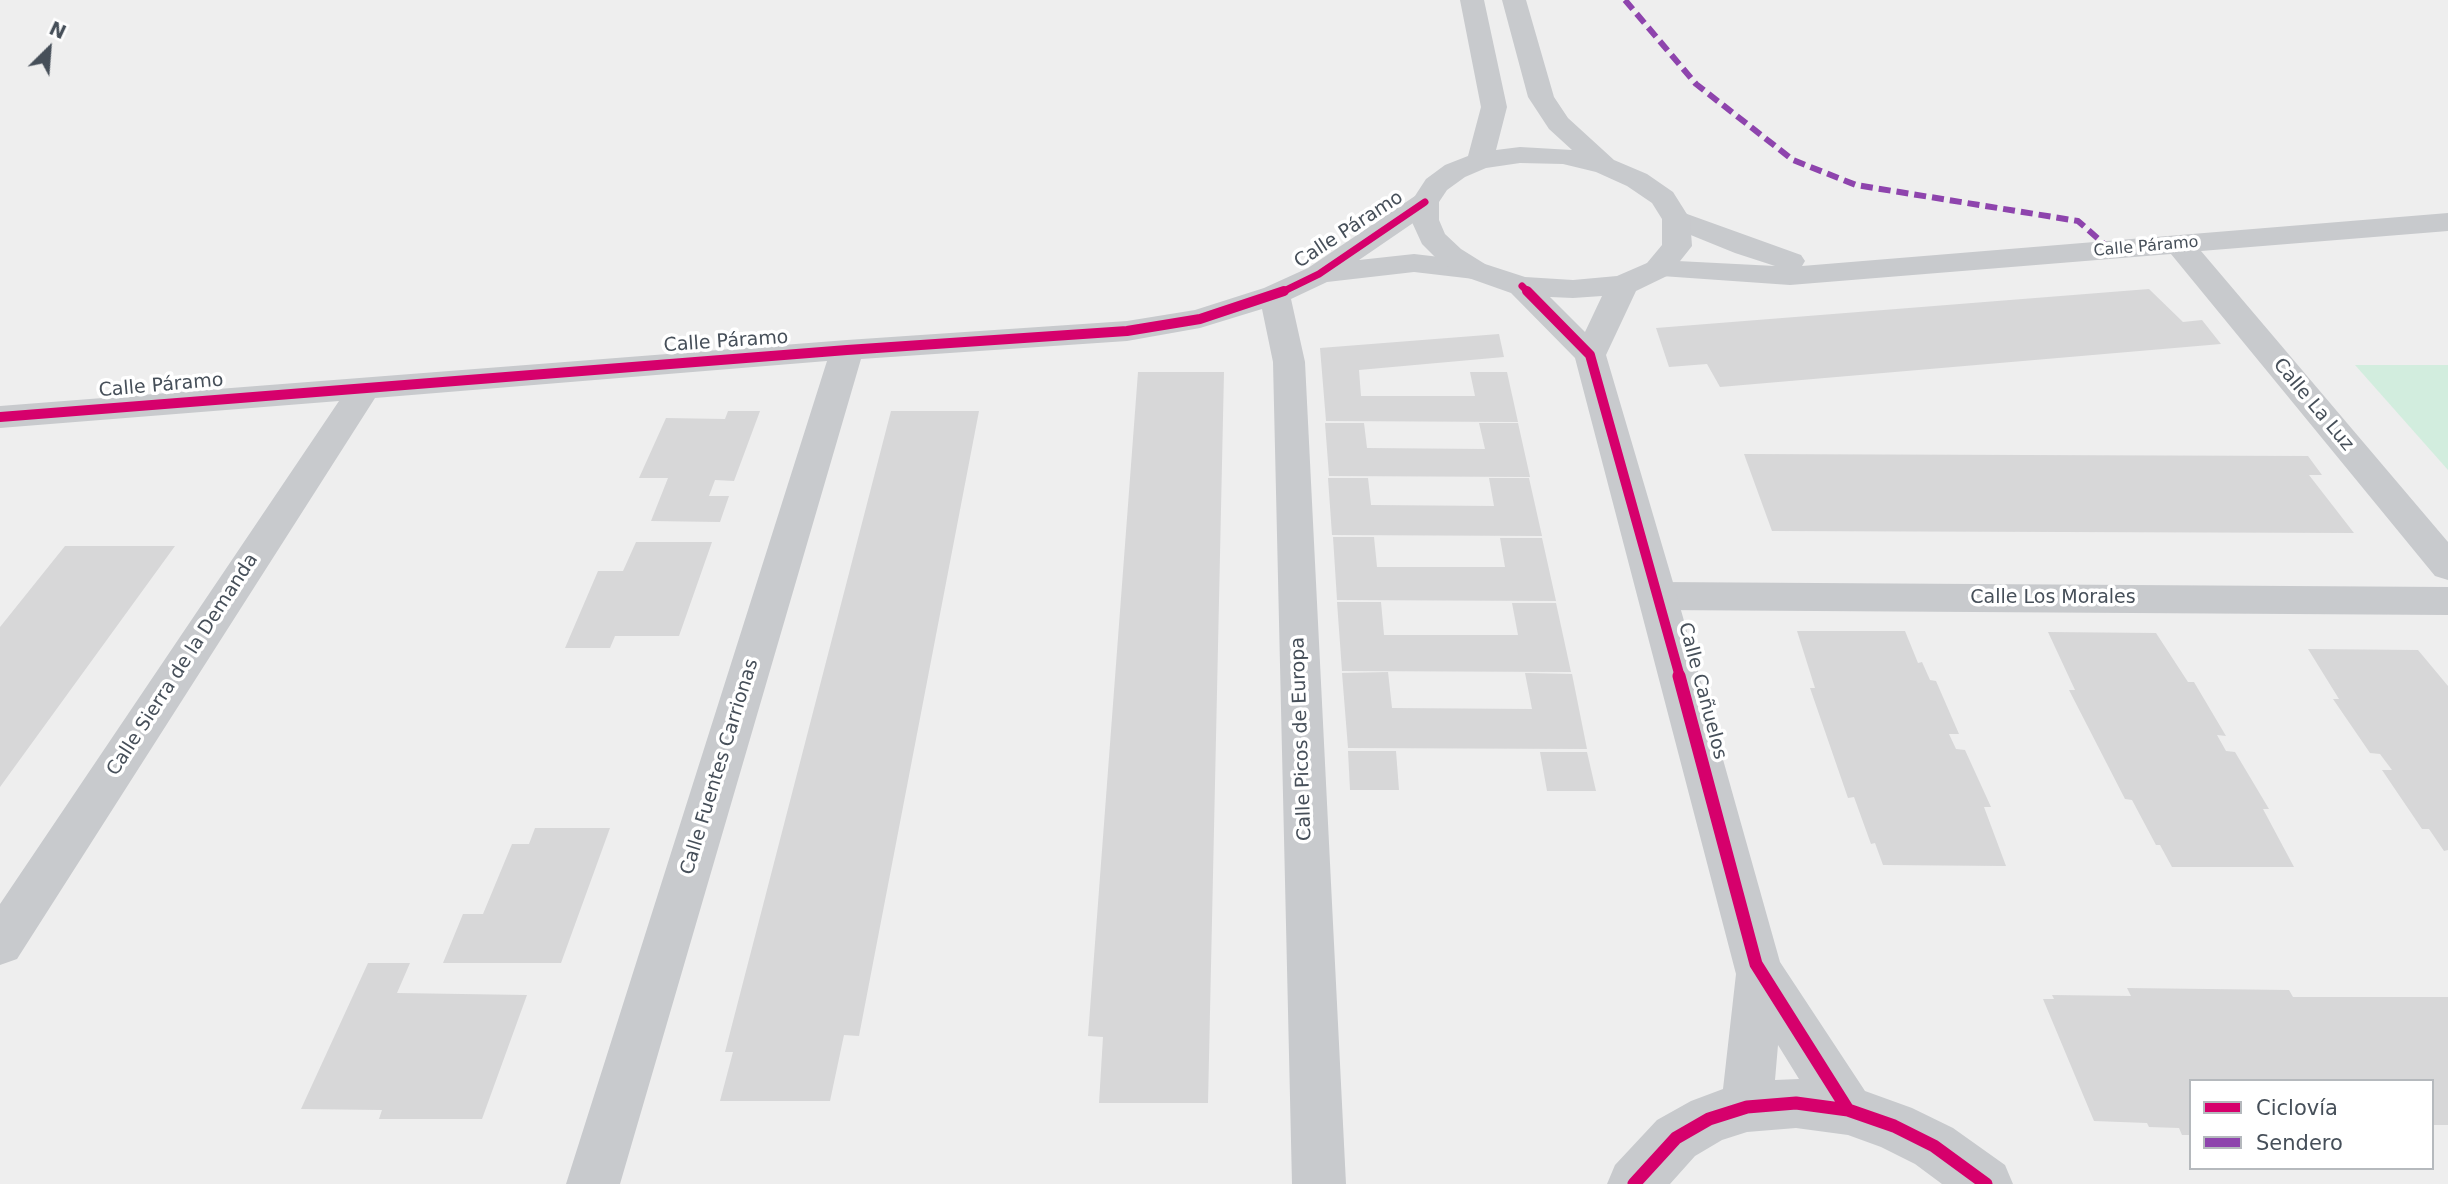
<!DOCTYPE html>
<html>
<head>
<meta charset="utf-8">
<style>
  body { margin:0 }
  #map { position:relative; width:2448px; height:1184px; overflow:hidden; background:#eee; font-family:"DejaVu Sans",sans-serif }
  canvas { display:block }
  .legend { position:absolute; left:2189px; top:1079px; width:245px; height:91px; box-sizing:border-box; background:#fff; border:2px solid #b5b9bd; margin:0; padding:9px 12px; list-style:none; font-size:21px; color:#464f59 }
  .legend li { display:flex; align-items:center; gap:14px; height:35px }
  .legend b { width:35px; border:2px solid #b5b9bd }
  .north { position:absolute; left:14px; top:14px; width:70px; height:70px; -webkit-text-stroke:5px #fff; paint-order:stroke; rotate:25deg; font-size:19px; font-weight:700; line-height:28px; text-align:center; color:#464f59 }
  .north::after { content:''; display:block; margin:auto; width:24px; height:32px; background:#464f59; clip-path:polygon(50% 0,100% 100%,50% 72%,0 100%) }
</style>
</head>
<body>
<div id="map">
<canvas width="2448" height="1184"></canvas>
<ul class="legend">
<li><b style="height:9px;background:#d6006c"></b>Ciclovía</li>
<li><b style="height:9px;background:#8e44ad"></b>Sendero</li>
</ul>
<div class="north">N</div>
</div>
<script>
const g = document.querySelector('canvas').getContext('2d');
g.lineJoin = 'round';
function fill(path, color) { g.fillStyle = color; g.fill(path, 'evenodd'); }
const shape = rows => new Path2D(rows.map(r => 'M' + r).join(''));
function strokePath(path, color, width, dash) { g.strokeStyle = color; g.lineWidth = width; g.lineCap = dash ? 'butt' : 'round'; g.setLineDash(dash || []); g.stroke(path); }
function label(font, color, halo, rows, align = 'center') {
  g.font = font + ' "DejaVu Sans",sans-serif'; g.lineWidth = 7; g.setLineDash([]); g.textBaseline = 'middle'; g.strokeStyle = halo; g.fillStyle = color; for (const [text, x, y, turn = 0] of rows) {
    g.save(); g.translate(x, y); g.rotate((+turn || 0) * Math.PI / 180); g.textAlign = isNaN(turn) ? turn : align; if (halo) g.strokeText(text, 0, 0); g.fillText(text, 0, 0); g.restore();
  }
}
fill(shape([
  [2355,365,2448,365,2448,470]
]), '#d2edde');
fill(shape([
  [2149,289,2183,322,2202,320,2221,344,1720,387,1707,364,1669,367,1656,328],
  [1499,334,1504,357,1359,370,1361,396,1475,396,1470,372,1507,372,1518,422,1326,421,1320,348],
  [1138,372,1224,372,1208,1103,1099,1103,1103,1037,1088,1036],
  [728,411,760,411,734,481,715,480,709,496,729,496,720,522,651,521,668,478,639,478,666,418,725,419],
  [891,411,979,411,859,1036,844,1035,830,1101,720,1101,733,1052,725,1052],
  [1325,423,1364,423,1367,448,1485,449,1479,423,1518,423,1530,477,1329,476],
  [1744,454,2308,456,2322,475,2309,475,2354,533,1772,531],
  [1328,478,1368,478,1371,505,1494,506,1489,478,1529,478,1542,536,1332,535],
  [1333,537,1374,537,1377,567,1505,567,1500,538,1542,538,1556,601,1337,600],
  [636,542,712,542,679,636,615,636,610,648,565,648,598,571,623,571],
  [65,546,175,546,0,787,0,627],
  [1337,602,1381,602,1384,635,1518,635,1512,603,1556,603,1571,672,1342,671],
  [1797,631,1905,631,1918,663,1922,662,1930,680,1936,681,1959,734,1949,734,1956,749,1965,750,1991,807,1984,807,2006,866,1883,865,1875,843,1871,844,1854,797,1848,798,1810,688,1815,688],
  [2048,632,2156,633,2188,682,2194,682,2226,736,2217,735,2226,751,2235,752,2269,809,2263,809,2294,867,2172,867,2160,845,2156,845,2132,800,2125,799,2069,690,2075,690],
  [2308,649,2418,650,2448,686,2448,850,2444,851,2429,829,2422,829,2382,770,2392,770,2380,754,2370,753,2333,699,2339,699],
  [1388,672,1392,708,1532,709,1525,673,1572,674,1587,749,1348,748,1342,673],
  [1348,751,1396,751,1399,790,1350,790],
  [1540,752,1587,752,1596,791,1547,791],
  [535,828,610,828,561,963,443,963,463,914,483,914,512,844,529,844],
  [368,963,410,963,397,993,527,995,482,1119,379,1119,382,1110,301,1109],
  [2127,988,2289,990,2293,997,2448,997,2448,1125,2432,1125,2432,1081,2191,1081,2191,1135,2182,1135,2179,1128,2149,1127,2147,1123,2094,1121,2043,999,2054,999,2052,995,2131,996]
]), '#d7d7d8');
fill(shape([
  [1425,193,1435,196,1439,202,1435,208,1359,260,1414,254,1474,261,1485,264,1489,270,1485,276,1474,279,1414,272,1327,282,1291,299,1305,362,1346,1184,1292,1184,1273,362,1262,309,1200,328,1127,341,861,359,620,1184,566,1184,827,361,375,398,17,959,0,965,0,904,339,401,0,428,0,406,847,340,1127,321,1195,310,1264,288,1308,268,1415,196,1425,193],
  [1676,210,1801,255,1805,261,1802,266,2448,213,2448,231,2201,251,2448,542,2448,580,2435,576,2171,254,1790,285,1647,275,1643,269,1647,263,1658,260,1775,266,1735,253,1666,225,1662,219,1666,213,1676,210],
  [1658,582,2448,587,2448,615,1658,610,1644,606,1639,596,1644,586,1658,582]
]), '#c8cacd');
fill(shape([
  [1460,0,1484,0,1507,107,1496,150,1520,147,1572,150,1549,129,1528,97,1502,0,1526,0,1554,97,1568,118,1614,160,1647,174,1673,192,1690,219,1692,246,1669,275,1636,291,1606,355,1677,596,1780,962,1865,1091,1912,1108,1953,1128,2005,1165,2013,1184,1942,1184,1915,1164,1881,1147,1848,1135,1796,1128,1747,1132,1722,1140,1695,1156,1670,1184,1607,1184,1615,1165,1657,1120,1691,1101,1723,1089,1736,974,1575,358,1511,293,1463,276,1439,261,1422,244,1411,220,1411,202,1426,179,1445,165,1468,156,1481,107,1460,0],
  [1520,163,1563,164,1596,172,1627,186,1652,203,1662,219,1662,245,1647,263,1617,276,1573,280,1525,277,1485,264,1461,249,1445,234,1439,220,1439,202,1447,190,1465,177,1486,168,1520,163],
  [1602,296,1585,332,1550,297,1573,298,1602,296],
  [1778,1045,1799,1079,1775,1080,1778,1045]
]), '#c8cacd');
strokePath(shape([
  [1625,0,1696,84,1793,160,1856,185,2078,221,2111,250]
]), '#8e44ad', 6, [12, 6]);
strokePath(shape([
  [1522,286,1529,293],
  [1280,293,1319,274,1425,202]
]), '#d6006c', 7);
strokePath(shape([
  [1527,291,1590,355,1680,677],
  [0,417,847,350,1127,331,1200,319,1284,291]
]), '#d6006c', 10);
strokePath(shape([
  [1679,676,1756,964,1848,1110],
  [1634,1184,1676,1138,1709,1119,1747,1107,1796,1103,1848,1110,1894,1126,1934,1146,1986,1184]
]), '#d6006c', 13);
label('16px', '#464f59', '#fff', [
  ["Calle Páramo",2146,247,-5]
]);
label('19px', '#464f59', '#fff', [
  ["Calle Páramo",1349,230,-33],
  ["Calle Páramo",726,342,-4],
  ["Calle Páramo",161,386,-5],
  ["Calle La Luz",2313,405,50],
  ["Calle Los Morales",2053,598],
  ["Calle Sierra de la Demanda",183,665,-57],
  ["Calle Cañuelos",1702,691,75],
  ["Calle Picos de Europa",1302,739,-92],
  ["Calle Fuentes Carrionas",720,767,-73]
]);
</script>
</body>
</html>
